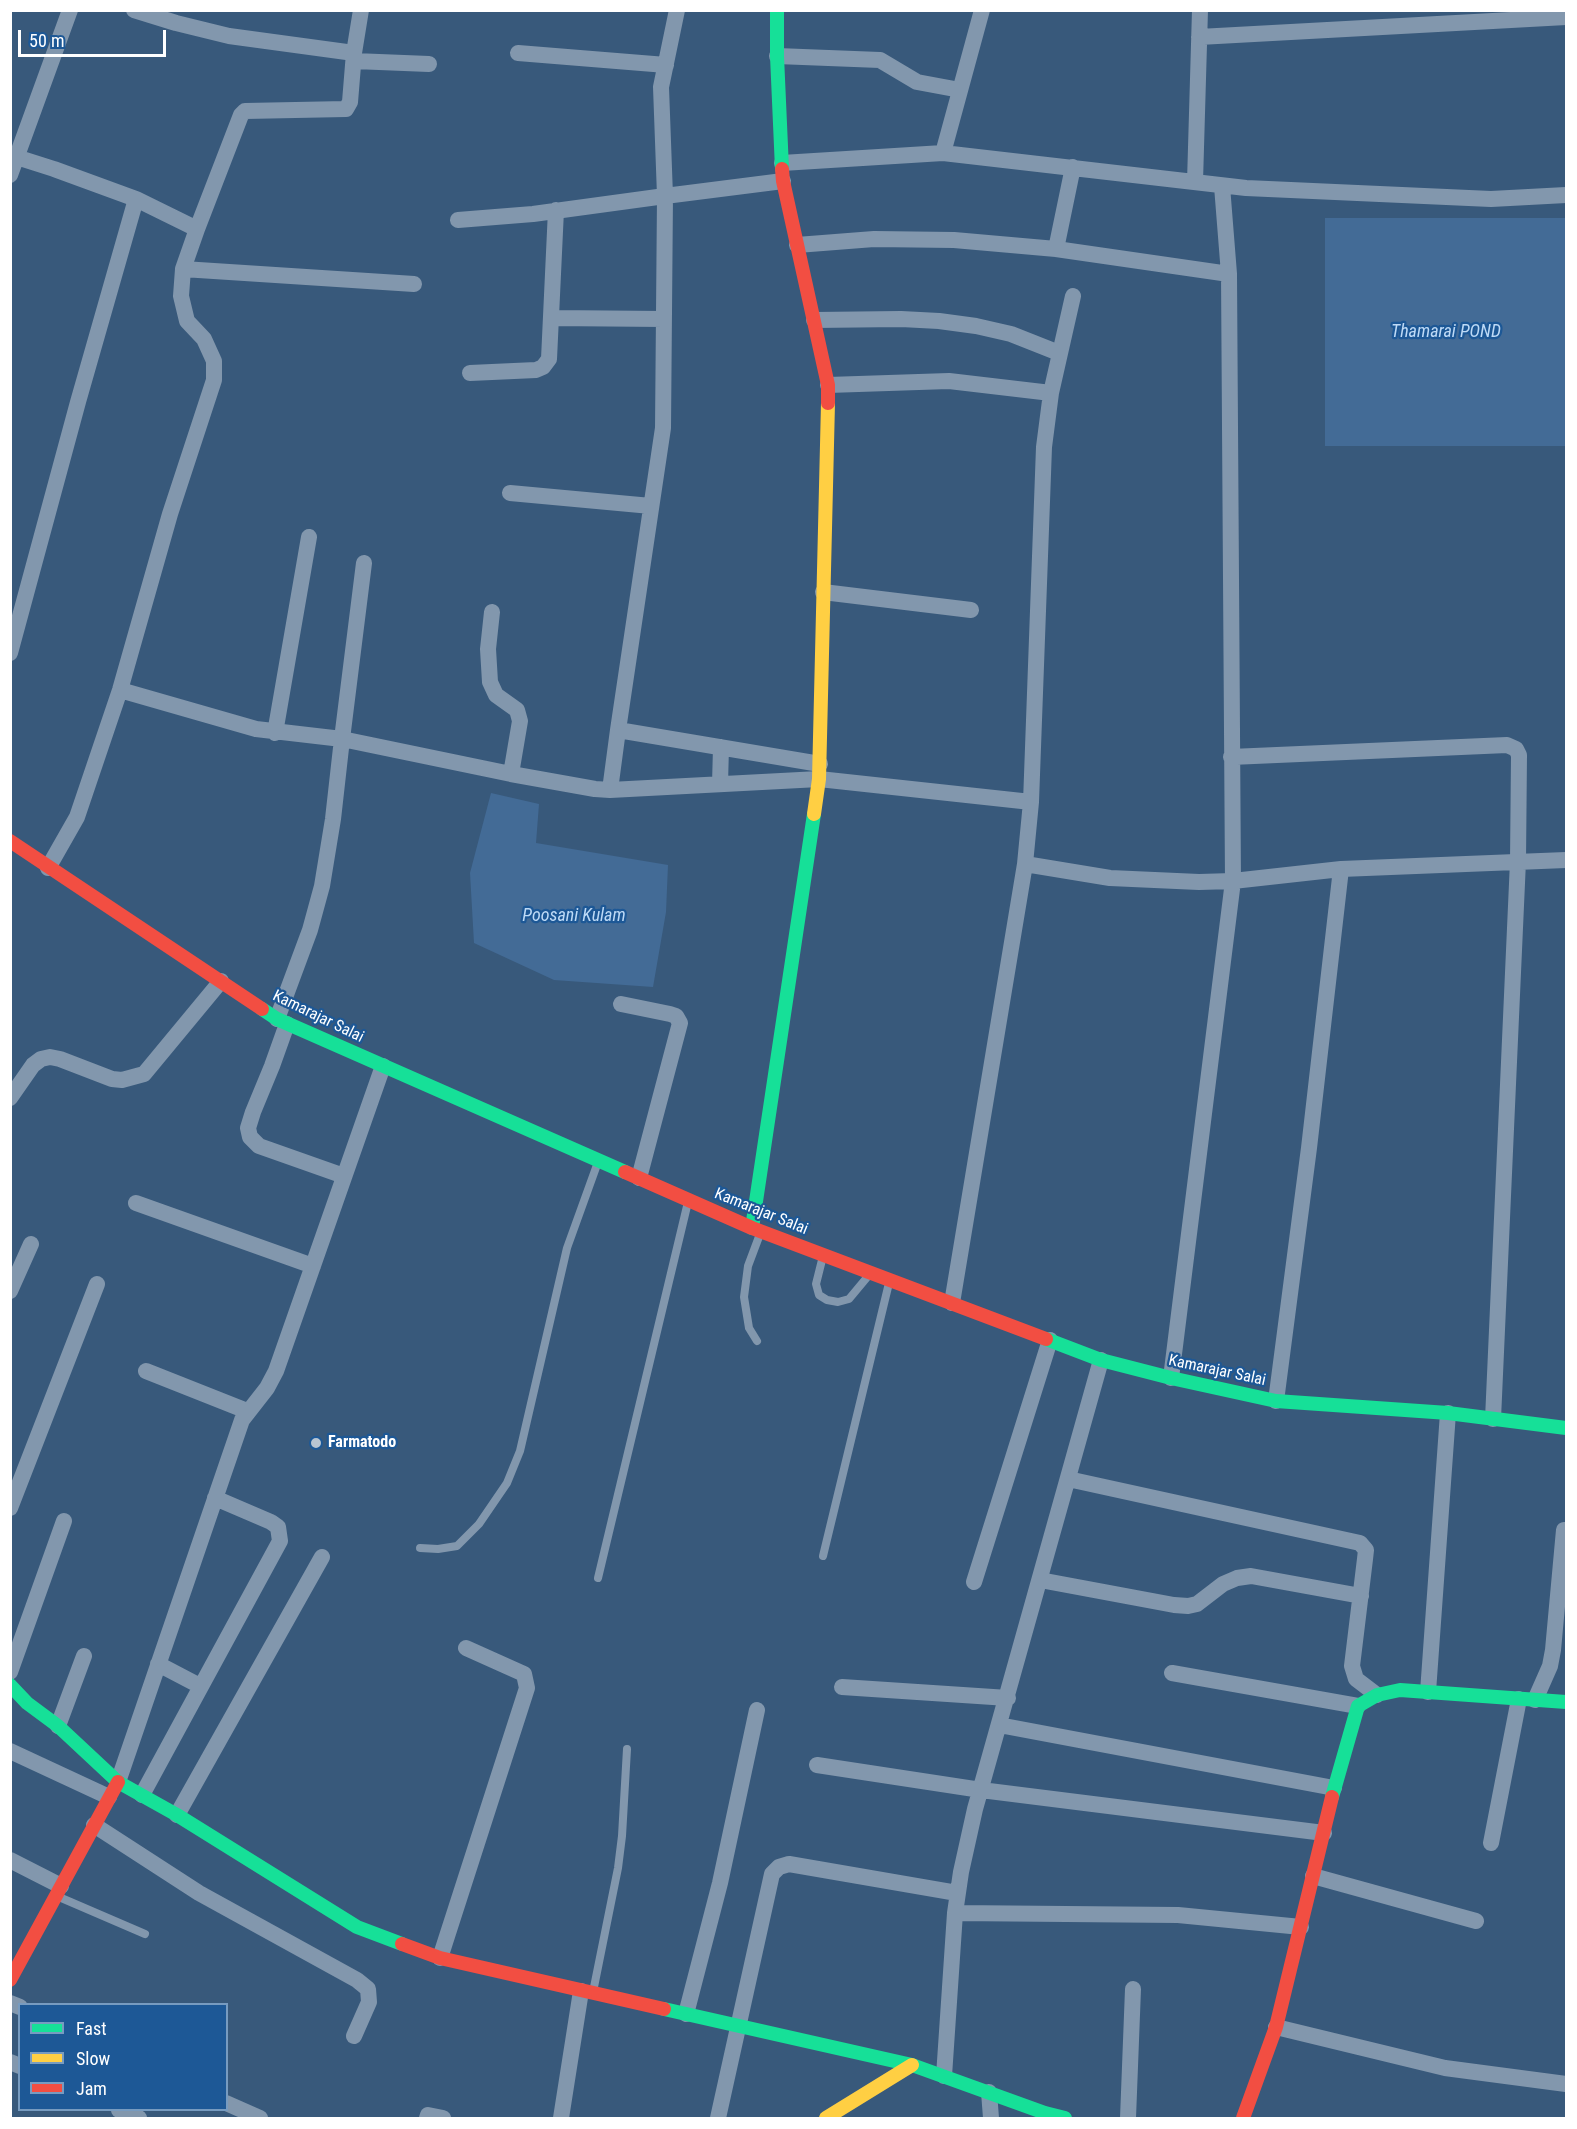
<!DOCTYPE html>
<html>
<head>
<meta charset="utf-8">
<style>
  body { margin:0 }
  #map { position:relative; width:1577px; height:2129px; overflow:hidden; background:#38597b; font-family:"Roboto Condensed",sans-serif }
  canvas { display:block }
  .frame { position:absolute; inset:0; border:12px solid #fff; pointer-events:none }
  .legend { position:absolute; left:18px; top:2003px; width:210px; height:108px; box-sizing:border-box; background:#1d5896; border:2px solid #779bc0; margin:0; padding:8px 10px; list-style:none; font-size:18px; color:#fff }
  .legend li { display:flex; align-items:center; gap:12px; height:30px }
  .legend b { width:30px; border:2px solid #779bc0 }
  .scale { position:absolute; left:18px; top:30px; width:148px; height:27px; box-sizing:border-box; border:3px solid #fff; border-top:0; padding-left:8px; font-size:18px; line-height:21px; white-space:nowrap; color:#fff; -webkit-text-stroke:4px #1d5896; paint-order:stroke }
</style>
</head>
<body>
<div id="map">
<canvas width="1577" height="2129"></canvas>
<div class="frame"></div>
<ul class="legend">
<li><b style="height:8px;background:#16e098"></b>Fast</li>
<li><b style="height:8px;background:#ffcf43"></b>Slow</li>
<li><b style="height:8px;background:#f24e42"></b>Jam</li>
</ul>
<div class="scale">50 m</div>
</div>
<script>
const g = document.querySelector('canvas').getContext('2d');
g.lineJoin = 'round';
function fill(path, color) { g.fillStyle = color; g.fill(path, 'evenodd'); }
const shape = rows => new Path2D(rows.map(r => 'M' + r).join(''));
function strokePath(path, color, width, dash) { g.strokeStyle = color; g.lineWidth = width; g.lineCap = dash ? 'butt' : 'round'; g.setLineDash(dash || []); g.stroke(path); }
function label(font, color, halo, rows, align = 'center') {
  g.font = font + ' "Roboto Condensed",sans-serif'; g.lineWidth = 4.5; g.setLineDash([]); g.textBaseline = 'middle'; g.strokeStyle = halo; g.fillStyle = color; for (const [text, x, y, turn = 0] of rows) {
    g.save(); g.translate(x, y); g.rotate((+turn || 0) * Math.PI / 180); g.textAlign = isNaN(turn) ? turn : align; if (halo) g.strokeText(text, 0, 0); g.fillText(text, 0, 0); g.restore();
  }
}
fill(shape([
  [1325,218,1566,218,1566,446,1325,446],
  [491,793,539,804,536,843,668,865,666,912,653,987,554,980,474,943,470,873]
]), '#436b96');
strokePath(shape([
  [823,1256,816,1284,819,1295,827,1300,838,1302,849,1299,869,1275],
  [757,1341,749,1328,744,1297,748,1266,760,1234],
  [420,1548,438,1549,457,1546,479,1524,507,1483,520,1451,567,1248,598,1162],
  [823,1556,889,1283],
  [598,1578,688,1202],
  [59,1897,145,1934],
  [593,1992,618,1868,622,1836,627,1749]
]), '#8297ad', 8);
strokePath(shape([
  [134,10,176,23,229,36,354,53],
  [677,10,661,87,665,196,783,181],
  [1199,37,1566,17],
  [518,53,666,65],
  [777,56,880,60,917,82,960,90],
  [354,61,429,64],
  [943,153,982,10],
  [10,155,54,169,136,199,197,229,183,269,181,296,187,321,204,339,214,361,214,380,170,514,120,690,77,817,48,868],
  [782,163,943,153,1246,188,1491,199,1566,195],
  [10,175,70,10],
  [1195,182,1200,10],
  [458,220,533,214,665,196,663,428,618,730,820,764],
  [197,229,241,115,245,111,346,109,350,102,354,53,361,10],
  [797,245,874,239,954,240,1056,249,1229,274],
  [1056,249,1073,167],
  [183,269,414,284],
  [551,318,664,319],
  [814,320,901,319,939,321,976,326,1011,334,1059,353],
  [470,373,536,370,543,367,549,359,556,210],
  [828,385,949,381,1051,393],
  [510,493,651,506],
  [364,563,342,739,511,774,595,789,610,790,819,779,1031,802],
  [823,592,971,610],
  [492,612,488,649,490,682,496,695,517,710,520,721,511,774],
  [10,653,78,402,136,199],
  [120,690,256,729,342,739,333,819,322,886,310,930,277,1019],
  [275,733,309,537],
  [1231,757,1507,745,1516,749,1519,755,1518,861,1493,1419],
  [720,784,721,747],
  [610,790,618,730],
  [1025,864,1110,878,1199,882,1233,881,1341,869,1566,860],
  [621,1004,670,1014,676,1016,680,1023,639,1178],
  [287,1024,272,1066,253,1112,248,1128,250,1137,259,1146,344,1176],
  [10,1098,33,1065,41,1059,50,1057,60,1059,112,1079,122,1080,144,1074,221,981],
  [136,1203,313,1266],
  [10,1291,31,1244],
  [952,1303,1025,864,1031,802,1044,447,1051,393,1073,296],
  [146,1371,247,1411],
  [1171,1378,1233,881,1229,274,1222,186],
  [1276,1401,1309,1148,1341,869],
  [1068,1479,1360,1543,1366,1550,1365,1559,1352,1666,1356,1679,1377,1695],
  [10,1508,97,1284],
  [1040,1580,1174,1605,1188,1606,1197,1604,1223,1584,1237,1578,1251,1576,1361,1596],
  [974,1582,1050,1340],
  [158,1664,200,1686],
  [10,1672,64,1521],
  [1172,1673,1358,1706],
  [842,1687,1008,1698],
  [1428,1692,1448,1413],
  [1535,1700,1550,1666,1553,1650,1564,1530],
  [999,1725,1334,1788],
  [58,1726,84,1656],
  [10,1751,109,1797],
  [817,1765,981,1790,1324,1833],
  [118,1782,242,1420,267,1388,276,1371,383,1066],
  [142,1795,280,1541,278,1527,271,1522,215,1498],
  [177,1815,322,1557],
  [94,1825,199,1893,357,1980,368,1989,369,2002,354,2036],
  [1491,1843,1519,1699],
  [10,1860,61,1886],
  [1313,1876,1476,1921],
  [955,1913,1178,1915,1301,1927],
  [440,1958,527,1688,524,1674,466,1648],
  [10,2003,20,2007],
  [686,2014,720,1883,757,1710],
  [1276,2027,1445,2068,1566,2084],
  [10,2062,20,2066],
  [944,2076,955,1913,961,1872,975,1809,1101,1360],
  [989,2092,991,2118],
  [226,2103,260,2118],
  [119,2110,139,2118],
  [427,2118,428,2115,443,2118],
  [561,2118,581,1991],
  [718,2118,772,1874,779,1867,789,1864,957,1893],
  [1128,2118,1133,1989]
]), '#8297ad', 16);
strokePath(shape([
  [777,10,777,56,782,169],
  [262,1009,277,1019,625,1172],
  [752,1228,814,814],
  [1046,1339,1101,1360,1171,1378,1276,1401,1448,1413,1566,1428],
  [10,1685,27,1703,58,1726,118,1782,177,1815,357,1927,402,1944],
  [1332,1797,1358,1706,1377,1695,1400,1690,1566,1702],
  [664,2009,912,2065,1045,2113,1065,2118]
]), '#16e098', 14);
strokePath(shape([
  [814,814,819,779,828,403],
  [826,2118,912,2065]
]), '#ffcf43', 14);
strokePath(shape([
  [782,169,783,181,828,385,828,403],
  [10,841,262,1009],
  [625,1172,752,1228,1046,1339],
  [402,1944,440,1958,664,2009],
  [10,1980,118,1782],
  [1243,2118,1276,2027,1332,1797]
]), '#f24e42', 14);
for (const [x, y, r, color] of [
  [316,1443,6,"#b9c5d1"]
]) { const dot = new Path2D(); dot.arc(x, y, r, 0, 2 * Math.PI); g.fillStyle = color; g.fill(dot); strokePath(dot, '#1d5896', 2); }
label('16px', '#fff', '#1d5896', [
  ["Kamarajar Salai",318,1017,26],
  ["Kamarajar Salai",761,1212,22],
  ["Kamarajar Salai",1217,1371,12]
]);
label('bold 16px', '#fff', '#1d5896', [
  ["Farmatodo",328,1443]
], 'left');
label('italic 18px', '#bedaf6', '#1d5896', [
  ["Thamarai POND",1446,332],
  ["Poosani Kulam",574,916]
]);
</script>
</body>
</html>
